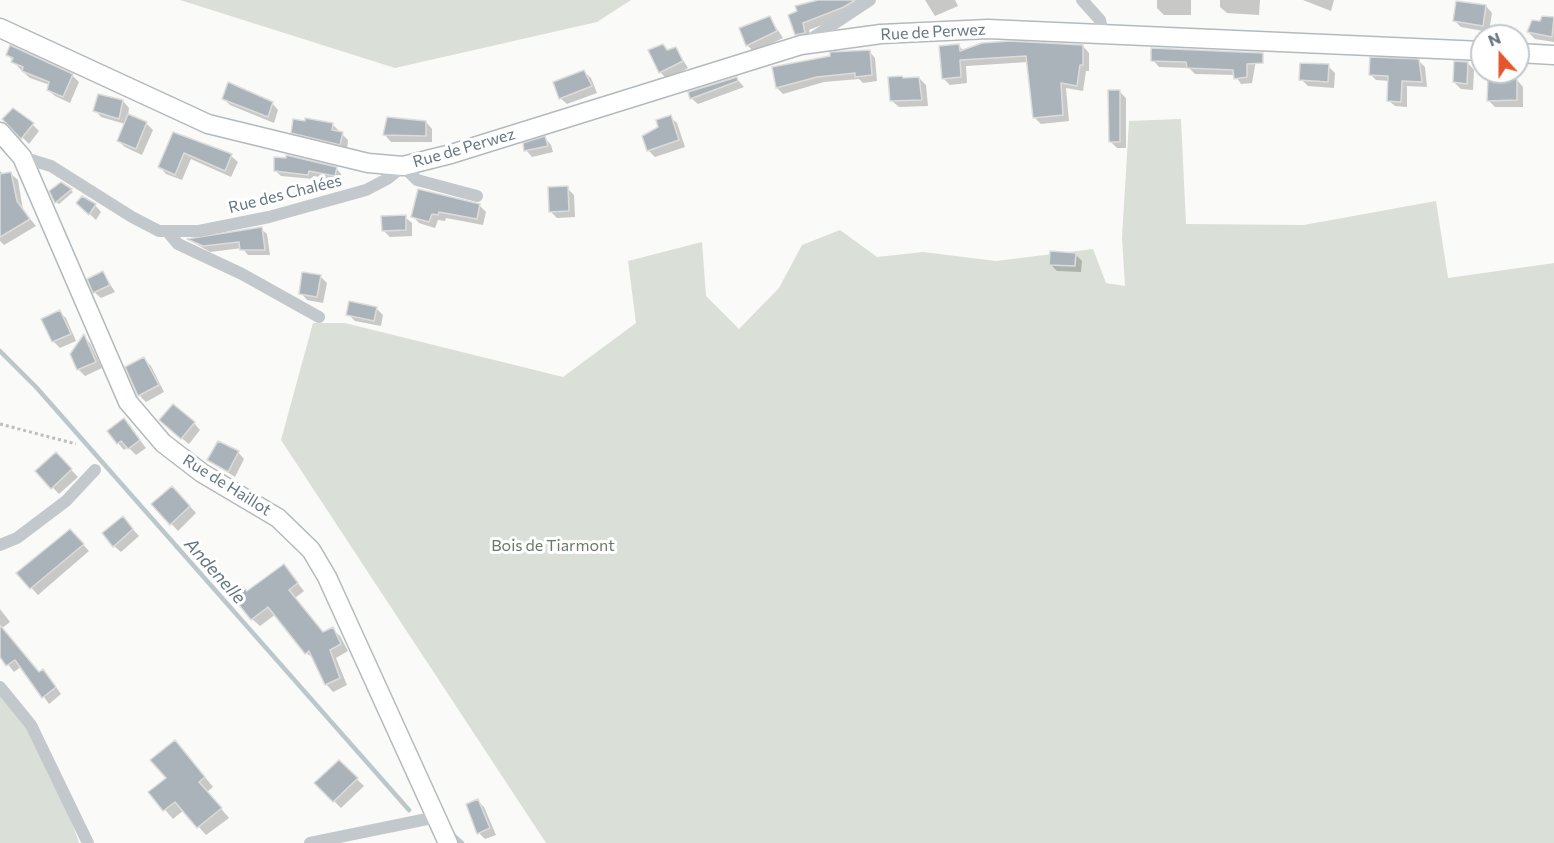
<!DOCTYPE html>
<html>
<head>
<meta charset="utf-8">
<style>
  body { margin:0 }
  #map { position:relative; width:1554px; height:843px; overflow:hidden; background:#fafaf8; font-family:Commissioner,sans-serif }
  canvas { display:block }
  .north { position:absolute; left:1470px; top:24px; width:60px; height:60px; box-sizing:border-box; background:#fff; border:2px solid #c1c8cd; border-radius:50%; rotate:339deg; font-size:16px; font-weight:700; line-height:24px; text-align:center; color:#657683 }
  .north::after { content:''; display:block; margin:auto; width:21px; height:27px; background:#e4572e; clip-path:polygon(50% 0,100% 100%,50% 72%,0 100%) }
</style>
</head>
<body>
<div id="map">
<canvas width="1554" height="843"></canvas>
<div class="north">N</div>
</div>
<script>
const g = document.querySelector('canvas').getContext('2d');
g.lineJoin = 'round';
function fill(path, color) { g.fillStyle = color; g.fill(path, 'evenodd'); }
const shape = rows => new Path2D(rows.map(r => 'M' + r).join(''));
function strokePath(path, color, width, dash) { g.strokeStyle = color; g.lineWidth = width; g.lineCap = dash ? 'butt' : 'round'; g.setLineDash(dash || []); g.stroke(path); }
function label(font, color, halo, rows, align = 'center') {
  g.font = font + ' Commissioner,sans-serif'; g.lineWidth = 6; g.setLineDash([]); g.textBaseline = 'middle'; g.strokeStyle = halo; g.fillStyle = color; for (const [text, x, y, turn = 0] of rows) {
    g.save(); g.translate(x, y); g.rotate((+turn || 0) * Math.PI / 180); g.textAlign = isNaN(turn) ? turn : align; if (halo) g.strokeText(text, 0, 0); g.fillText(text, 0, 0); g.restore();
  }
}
fill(shape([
  [180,0,631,0,597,22,395,68],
  [1181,119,1186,224,1304,225,1436,201,1448,278,1554,263,1554,843,546,843,281,440,313,323,345,323,563,377,636,323,628,261,702,242,706,296,739,329,779,288,802,245,840,230,877,257,923,252,996,261,1093,249,1106,283,1125,286,1122,238,1129,121],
  [0,690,31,728,57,779,79,843,0,843]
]), '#dadfd7');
fill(shape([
  [821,0,872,0,852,13,809,30,811,39,803,41,796,34,790,16],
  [925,0,955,0,958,6,935,16],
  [1157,0,1191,0,1191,15,1164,15,1157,8],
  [1220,0,1260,0,1259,15,1227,13,1220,7],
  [1303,0,1334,0,1331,11],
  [1486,6,1492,13,1489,32,1461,27,1455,21],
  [1543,17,1554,19,1554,42,1535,39,1528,32,1541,23],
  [770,18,783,38,754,52,747,45],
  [663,45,668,51,676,49,688,68,667,79,660,72],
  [959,46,964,51,1083,46,1089,53,1089,71,1086,71,1083,91,1066,88,1069,121,1041,124,1034,117,1028,62,966,66,967,83,950,85,943,78],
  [11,47,73,76,79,82,70,103,55,96,48,90,50,85,30,78,20,69,8,55],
  [869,51,875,58,877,81,863,83,859,79,824,82,783,94,777,88],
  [1153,60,1256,60,1252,83,1241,84,1235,75,1195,74,1189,68,1159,67],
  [1419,61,1425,67,1427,87,1407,86,1407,107,1395,106,1389,101,1390,81,1376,80,1370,74],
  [1468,63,1474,70,1473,90,1461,89,1454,82],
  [1328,66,1335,73,1334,88,1308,86,1301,79],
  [584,72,591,78,597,93,567,104,560,98],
  [736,78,744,87,698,104,691,98],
  [919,78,926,85,928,106,899,107,892,101,904,80],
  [1517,80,1523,87,1523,107,1495,107,1488,100],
  [1120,92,1126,98,1126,148,1117,148,1110,141],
  [224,99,272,103,278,110,274,123,230,105],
  [123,101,129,108,128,116,146,123,153,130,142,155,125,147,118,141,125,124,101,117,95,110],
  [670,117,677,123,685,147,655,157,648,150,660,128],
  [4,119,33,125,39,131,29,144],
  [426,122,432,129,432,142,391,142,385,135],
  [332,124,348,140,347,150,299,139,292,132],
  [173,134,231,156,238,162,231,177,191,159,182,180,166,174,160,167],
  [545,138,551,145,553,152,532,157,526,150],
  [336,168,341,174,340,180,313,176,313,179,281,176,276,171],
  [0,171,4,175,11,174,18,180,23,210,36,226,4,245,0,241],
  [567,188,574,195,575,217,557,218,550,211],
  [71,190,73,192,59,204,56,202],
  [420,191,479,205,486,212,483,225,446,218,445,221,438,220,435,228,419,223,413,216],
  [78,203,95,205,101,212,96,220],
  [405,217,412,223,412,236,390,237,383,230],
  [261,229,267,234,270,255,248,255,242,248,210,252,191,241],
  [1075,254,1082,261,1081,272,1057,271,1051,265],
  [103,273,115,292,101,298,94,292],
  [320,276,327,283,323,303,307,300,301,293],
  [377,309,383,315,381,326,355,321,348,314],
  [60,312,66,318,76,341,60,348,53,341],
  [84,337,90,343,102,368,85,376,78,369],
  [144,359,151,366,164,392,146,402,139,395],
  [194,423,200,430,189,444,168,427],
  [130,427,146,448,136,455,128,447,124,450,118,443],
  [238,452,244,459,235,477,209,460],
  [56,454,78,477,59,494,37,471],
  [179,494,196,513,178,531,153,504],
  [129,525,139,536,121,552,114,546],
  [70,531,89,551,38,595,18,573],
  [284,566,304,591,295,598,323,633,332,629,340,636,348,651,336,658,347,685,333,692,326,684,315,659,306,653,276,614,260,626,252,619,247,593],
  [0,609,10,622,2,628,39,673,43,671,49,677,61,694,49,704,22,666,14,672,0,654],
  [183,750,213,787,207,792,229,818,206,835,184,810,173,819,150,792,168,779],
  [339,762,364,786,341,808,316,783],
  [478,801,484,807,496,835,485,839,479,833]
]), '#0003');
strokePath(shape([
  [0,351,36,387,409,810],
  [453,835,462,843]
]), '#bbc7cb', 4.5);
const building = shape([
  [818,0,855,0,844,7,803,23,805,33,795,35,788,15,797,11,795,6,818,0],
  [1456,1,1486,5,1483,26,1453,21,1456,1],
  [770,16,777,31,746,46,739,28,770,16],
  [1542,16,1554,17,1552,37,1527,32,1532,20,1540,21,1542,16],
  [1010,41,1083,45,1083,65,1080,65,1077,86,1061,83,1063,115,1033,118,1026,56,960,60,961,77,942,79,939,46,959,44,960,51,982,43,1010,41],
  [663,44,667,50,676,47,683,61,659,73,648,50,663,44],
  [10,45,73,74,63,97,47,90,49,82,22,71,23,67,11,62,13,58,6,55,10,45],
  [1151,48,1263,53,1263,63,1247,64,1247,77,1234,79,1233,70,1187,68,1186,62,1151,61,1151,48],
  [870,50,872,75,855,77,855,73,817,77,776,88,772,67,830,56,830,52,870,50],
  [1370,57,1419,59,1422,82,1402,81,1401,102,1387,101,1388,76,1369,75,1370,57],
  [1454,61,1468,62,1467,84,1453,82,1454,61],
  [1300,63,1329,64,1328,82,1299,80,1300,63],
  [584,70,592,86,559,99,553,82,584,70],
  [902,76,903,78,919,77,922,100,890,101,888,77,902,76],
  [737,77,738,81,690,99,688,92,737,77],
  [1488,78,1517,79,1517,100,1487,101,1488,78],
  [228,82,273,102,268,117,222,99,228,82],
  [1108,90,1120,90,1120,142,1109,142,1108,90],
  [98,94,123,100,119,119,93,111,98,94],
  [13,108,34,123,21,139,2,119,13,108],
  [128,114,147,122,136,149,117,141,128,114],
  [671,115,679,140,647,151,642,136,658,127,656,120,671,115],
  [387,117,426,121,426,136,383,135,387,117],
  [305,118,333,123,332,130,343,132,340,145,291,133,293,119,305,121,305,118],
  [173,132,232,154,225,171,184,153,175,175,158,167,173,132],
  [545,136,548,146,524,151,523,143,545,136],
  [286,155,337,167,335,176,309,171,308,175,274,171,274,157,286,158,286,155],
  [11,172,17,201,30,219,0,237,0,174,11,172],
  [61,182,72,189,55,203,49,191,61,182],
  [568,186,569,211,549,212,548,187,568,186],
  [418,189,480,204,477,219,439,212,438,215,432,214,429,222,411,217,418,189],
  [82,196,96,204,89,215,76,203,82,196],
  [406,215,406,230,382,231,381,216,406,215],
  [262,227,265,250,240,250,239,242,203,246,187,239,262,227],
  [1050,251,1076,253,1075,266,1049,265,1050,251],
  [103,271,110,285,93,293,87,279,103,271],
  [302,272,321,275,317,297,299,294,302,272],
  [349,301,377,307,374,321,346,315,349,301],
  [60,310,71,334,52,342,41,319,60,310],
  [84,334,96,362,77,370,70,354,84,334],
  [144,357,159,385,138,396,125,367,144,357],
  [173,404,195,422,181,439,159,420,173,404],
  [124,418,140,440,128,449,121,441,117,444,107,431,124,418],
  [218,441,239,451,228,472,207,460,218,441],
  [56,452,72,469,51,489,35,471,56,452],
  [172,486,190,506,170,525,151,504,172,486],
  [123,516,133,529,113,547,102,533,123,516],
  [70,529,84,544,30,589,16,573,70,529],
  [284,564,298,583,289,590,323,632,333,627,341,644,330,650,340,678,325,685,309,651,305,654,268,607,251,620,232,596,243,587,247,591,284,564],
  [0,625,39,672,43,669,56,687,42,698,15,660,6,666,0,657,0,625],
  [175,740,205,777,199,782,222,808,197,828,175,802,163,811,148,792,166,778,150,760,175,740],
  [339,760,358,778,333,802,314,783,339,760],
  [478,799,490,828,477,834,466,804,478,799]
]);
fill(building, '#aab3b9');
strokePath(building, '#dcdcda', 1.5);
const secondary = shape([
  [0,28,208,124,368,163,403,166,451,154,801,45,881,34,988,29,1482,51],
  [1518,53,1554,55],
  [0,132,22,157,128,402,163,443,202,473,278,518,311,550,327,577,448,843]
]);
strokePath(secondary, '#b3babf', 21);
strokePath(shape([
  [0,424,76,444]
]), '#bbbfc2', 3, [3, 3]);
strokePath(shape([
  [1082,0,1100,20,1103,33],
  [805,43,870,0],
  [22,157,51,166,132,217,159,231,199,231,269,217,366,190,387,179,403,166,417,180,477,196],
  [167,231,178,244,242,274,319,317],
  [0,545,17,538,66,501,95,470],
  [0,687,31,725,88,843],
  [310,843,437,817]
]), '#c3c8cc', 12);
strokePath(secondary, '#fff', 18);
label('16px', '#657683', '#fff', [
  ["Rue de Perwez",933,32,-3],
  ["Rue de Perwez",464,148,-16],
  ["Rue des Chalées",285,194,-14],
  ["Rue de Haillot",227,485,32]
]);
label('16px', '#687a64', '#fff', [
  ["Bois de Tiarmont",553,546]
]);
label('italic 18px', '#60757c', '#fff', [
  ["Andenelle",215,571,48]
]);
</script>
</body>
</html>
